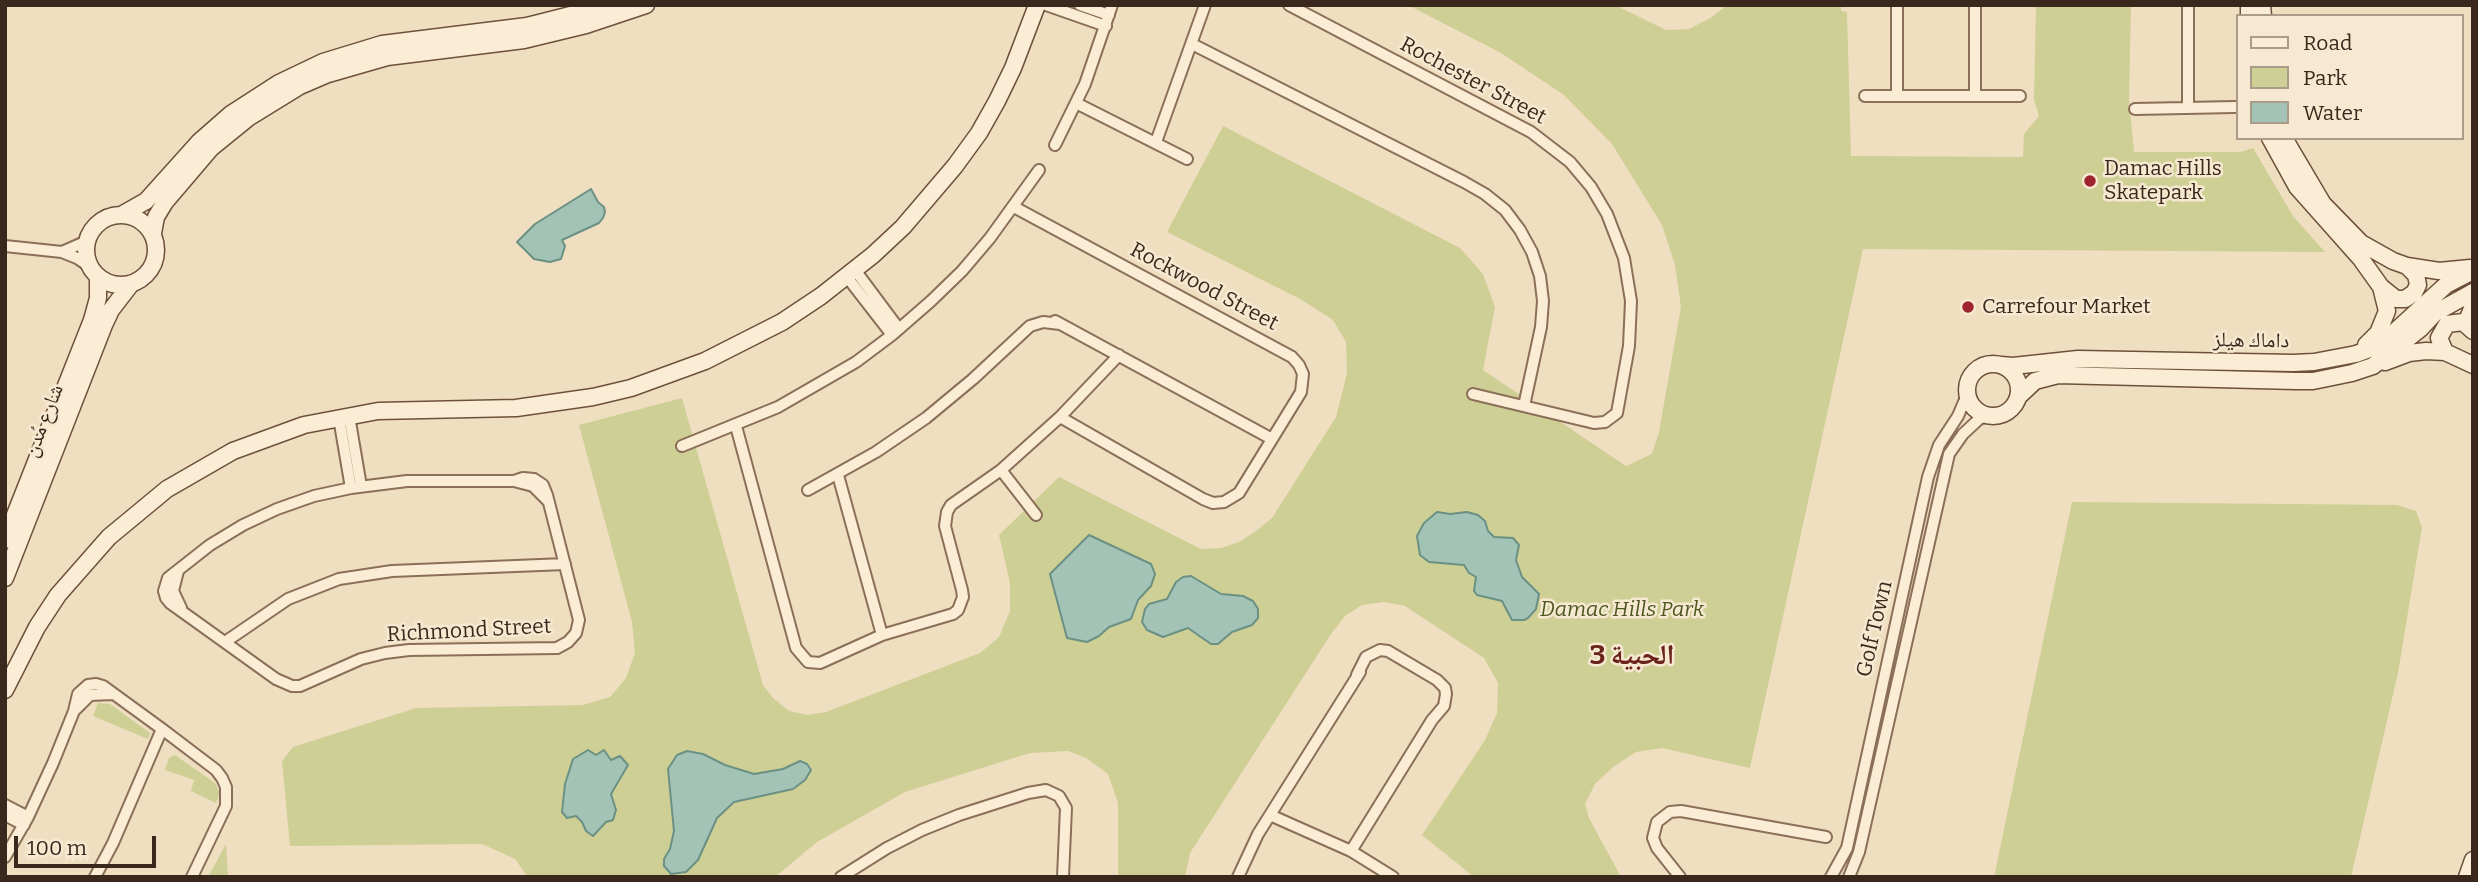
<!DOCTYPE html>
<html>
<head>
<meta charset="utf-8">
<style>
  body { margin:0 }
  #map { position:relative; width:2478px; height:882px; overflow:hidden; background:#f0dec1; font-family:Bitter,serif }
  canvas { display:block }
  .frame { position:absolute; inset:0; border:7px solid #3a281d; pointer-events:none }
  .legend { position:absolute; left:2236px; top:14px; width:228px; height:126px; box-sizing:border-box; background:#f7e9d1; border:2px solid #ab9c89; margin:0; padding:9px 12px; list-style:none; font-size:21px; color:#3a281d }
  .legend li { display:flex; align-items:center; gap:14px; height:35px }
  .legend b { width:35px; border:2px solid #ab9c89 }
  .scale { position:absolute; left:14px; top:836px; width:142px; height:32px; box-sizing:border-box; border:4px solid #3a281d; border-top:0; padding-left:9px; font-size:21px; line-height:24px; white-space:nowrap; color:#3a281d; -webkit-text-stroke:5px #f7e9d1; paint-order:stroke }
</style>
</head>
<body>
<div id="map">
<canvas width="2478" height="882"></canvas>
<div class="frame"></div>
<ul class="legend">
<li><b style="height:9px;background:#fbecd5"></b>Road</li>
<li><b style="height:19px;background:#cecf95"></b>Park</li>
<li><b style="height:19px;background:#a4c3b7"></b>Water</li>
</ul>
<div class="scale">100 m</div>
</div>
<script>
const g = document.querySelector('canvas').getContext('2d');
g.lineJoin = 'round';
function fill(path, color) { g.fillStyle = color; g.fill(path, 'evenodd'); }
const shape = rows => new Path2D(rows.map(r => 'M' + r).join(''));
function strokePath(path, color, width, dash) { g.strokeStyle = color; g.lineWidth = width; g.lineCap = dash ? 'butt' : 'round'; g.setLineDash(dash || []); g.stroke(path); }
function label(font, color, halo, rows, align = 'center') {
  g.font = font + ' Bitter,"Noto Naskh Arabic",serif'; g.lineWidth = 5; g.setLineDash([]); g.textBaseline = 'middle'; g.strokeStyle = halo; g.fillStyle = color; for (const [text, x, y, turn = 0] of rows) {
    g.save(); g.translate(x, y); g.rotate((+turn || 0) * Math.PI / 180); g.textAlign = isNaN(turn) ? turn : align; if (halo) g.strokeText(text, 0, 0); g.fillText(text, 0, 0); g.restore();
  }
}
fill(shape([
  [1408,5,1615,5,1666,30,1689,29,1712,17,1727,5,1841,5,1841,11,1847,12,1851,156,2023,157,2024,134,2039,116,2034,100,2036,5,2131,5,2129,99,2134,152,2240,152,2253,148,2293,216,2325,252,1863,249,1750,768,1662,748,1636,752,1613,767,1595,784,1585,804,1589,818,1621,877,1474,877,1422,835,1485,740,1497,713,1498,683,1484,658,1405,606,1384,602,1362,605,1345,616,1331,634,1190,853,1185,877,1118,877,1118,803,1108,774,1086,758,1068,751,1030,753,905,792,817,842,775,877,528,877,515,859,482,844,290,846,282,761,293,747,416,708,583,705,610,697,626,678,635,653,632,622,579,425,682,398,763,685,773,698,789,711,807,715,826,712,980,653,999,637,1010,611,1010,583,999,535,1059,477,1201,549,1221,548,1239,542,1256,531,1272,518,1336,417,1347,373,1346,342,1333,320,1302,300,1167,232,1223,126,1460,248,1483,274,1495,307,1483,370,1626,466,1652,454,1659,432,1681,307,1675,265,1662,225,1612,144,1564,95,1501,53],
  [2072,502,2397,505,2416,511,2422,527,2398,673,2351,877,1994,877],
  [98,703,110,704,150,733,148,739,93,716],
  [175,755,215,783,220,793,216,803,191,791,194,780,165,770,169,758],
  [226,844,228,877,208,877]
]), '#cecf95');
const water = shape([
  [591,189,598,202,604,207,605,212,603,218,599,223,562,240,565,246,561,259,550,262,534,259,517,242,535,224,591,189],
  [1437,512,1450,514,1467,512,1478,515,1485,521,1488,531,1494,537,1513,538,1519,545,1516,560,1522,577,1539,594,1536,609,1528,618,1524,620,1512,620,1502,601,1477,595,1474,591,1476,577,1469,573,1464,565,1429,562,1420,555,1417,536,1424,523,1437,512],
  [1089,535,1151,564,1155,574,1151,586,1138,600,1131,619,1109,627,1099,636,1087,642,1067,638,1050,574,1089,535],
  [1191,576,1221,594,1243,596,1253,601,1258,609,1258,618,1252,625,1232,632,1218,644,1211,644,1188,628,1163,637,1147,630,1142,622,1145,609,1149,604,1167,599,1176,582,1183,577,1191,576],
  [588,750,596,755,604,750,611,760,620,756,628,765,611,794,616,810,613,820,606,822,593,836,586,831,582,822,576,816,567,818,562,812,565,784,573,759,588,750],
  [687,751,703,754,725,765,754,774,783,769,800,761,807,764,811,770,805,780,793,789,734,802,717,818,698,860,686,872,671,874,664,866,664,859,670,849,674,831,668,769,677,755,687,751]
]);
fill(water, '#a4c3b7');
strokePath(water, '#6a9184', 2);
const street = shape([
  [1046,5,1106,26],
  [1080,5,1109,15],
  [1289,5,1531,132,1570,162,1591,187,1607,214,1624,258,1631,301,1629,346,1617,413,1605,422,1594,423,1473,394],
  [1897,5,1897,96],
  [1975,5,1975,96],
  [2188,5,2188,108],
  [1192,44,1464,182,1485,194,1505,210,1520,230,1532,252,1540,276,1543,301,1541,327,1524,406],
  [1865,96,2020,96],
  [1076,103,1187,159],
  [2135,109,2235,107],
  [1156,142,1205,5],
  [1055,145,1085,84,1112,5],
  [1014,207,1292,357,1299,365,1303,374,1301,392,1239,493,1224,502,1213,503,1203,499,1060,417],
  [5,246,62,252,77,258,90,267],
  [62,252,87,241],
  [855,270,899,329],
  [847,277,892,335],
  [1055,321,1272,439],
  [349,416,361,486],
  [339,418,351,488],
  [736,426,796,648,808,662,820,663,882,635,953,614,958,610,963,597,962,590,945,526,947,512,951,505,1001,470,1060,417,1119,355],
  [682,446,778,407,856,362,892,335,931,301,962,271,990,238,1039,170],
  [1001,470,1036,515],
  [838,475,882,635],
  [514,481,523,478,534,479,543,485,547,495,579,620,576,633,568,642,557,648,409,650,385,653,361,659,300,686,292,686,276,679,170,603,166,598,164,591,168,578,210,545,243,525,277,509,314,496,351,488,407,481,514,481,533,486,549,502],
  [808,490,876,452,926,418,973,379,1030,326,1043,322,1060,324],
  [178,571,173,591,181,608],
  [225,642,288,599,339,579,392,571,565,564],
  [76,709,90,695,113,694],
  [5,805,28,817],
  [5,815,24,825],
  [1270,815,1351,851,1393,877],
  [1351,851,1432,720,1444,706,1446,694,1445,688,1437,680,1388,651,1380,650,1366,657,1357,675],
  [5,857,28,817,53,763,74,711,78,694,88,685,96,684,103,686,162,729,216,770,222,778,226,787,226,806,192,877],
  [95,877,113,843,162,729],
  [841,877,887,848,922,830,959,815,1028,793,1046,790,1059,796,1066,808,1063,877],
  [1238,877,1258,834,1360,672],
  [1680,877,1657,848,1653,838,1657,822,1670,812,1681,811,1826,837],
  [1831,877,1847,848,1928,477,1939,445,1958,416,1967,395],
  [1849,877,1859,852,1949,454,1963,434,1978,420,1987,415]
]);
const secondary = shape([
  [2249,5,2249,16],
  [2262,5,2263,16],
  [2270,138,2297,187,2361,259,2381,287,2387,311,2378,333,2366,345],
  [2284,138,2323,204,2361,243,2393,261,2407,266,2439,271,2470,268],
  [123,214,146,201,199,142,231,114,279,83,323,62,382,44,527,26,610,5],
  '86 250a35 35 0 1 1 70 0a35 35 0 1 1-70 0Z',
  [153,233,156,217,165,202,211,148,248,118,300,86,328,74,387,57,524,40,586,25,646,5],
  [2381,287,2396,299,2405,299,2414,293,2418,285,2416,275,2407,266],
  [2473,306,2469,316,2473,329],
  [2445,352,2439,338,2447,324,2463,322,2473,331],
  [2385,362,2409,353,2426,351,2445,352,2473,365],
  '1967 390a26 26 0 1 1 52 0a26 26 0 1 1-52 0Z',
  [2001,365,2013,366,2078,359,2293,363,2314,362,2356,354,2375,347,2389,337,2446,285,2473,271],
  [2018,397,2035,381,2058,375,2296,381,2313,381,2352,373,2373,366,2420,329,2435,313,2473,292],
  [5,540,92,320,98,298,98,277],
  [5,578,104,325,111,310,131,284],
  [5,690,37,627,58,595,109,537,167,489,233,451,304,425,378,411,516,408,593,397,631,388,705,361,782,322,821,296,873,255,903,227,955,166,979,133,997,101,1013,68,1037,5],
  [2467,877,2473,860]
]);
strokePath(street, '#8b6f58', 14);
strokePath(secondary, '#6d503b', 19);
strokePath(street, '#fbecd5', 10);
strokePath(secondary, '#fbecd5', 16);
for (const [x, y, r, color] of [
  [2090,181,7,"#9e2430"],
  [1968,307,7,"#9e2430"]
]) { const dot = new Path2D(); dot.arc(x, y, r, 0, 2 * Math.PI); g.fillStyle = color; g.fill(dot); strokePath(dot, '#f7e9d1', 2.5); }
label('21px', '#3a281d', '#f7e9d1', [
  ["Rochester Street",1473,81,28],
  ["Rockwood Street",1204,287,28],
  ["داماك هيلز",2251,341,1],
  ["شارع مُدن",44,421,-69],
  ["Golf Town",1875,629,-77],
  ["Richmond Street",469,631,-3]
]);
label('21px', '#3a281d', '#f7e9d1', [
  ["Damac Hills",2104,169],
  ["Skatepark",2104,193],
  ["Carrefour Market",1982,307]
], 'left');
label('italic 21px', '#4f5822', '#f7e9d1', [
  ["Damac Hills Park",1622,610]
]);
label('bold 28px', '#69231a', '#f7e9d1', [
  ["الحبية 3",1632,656]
]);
</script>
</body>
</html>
